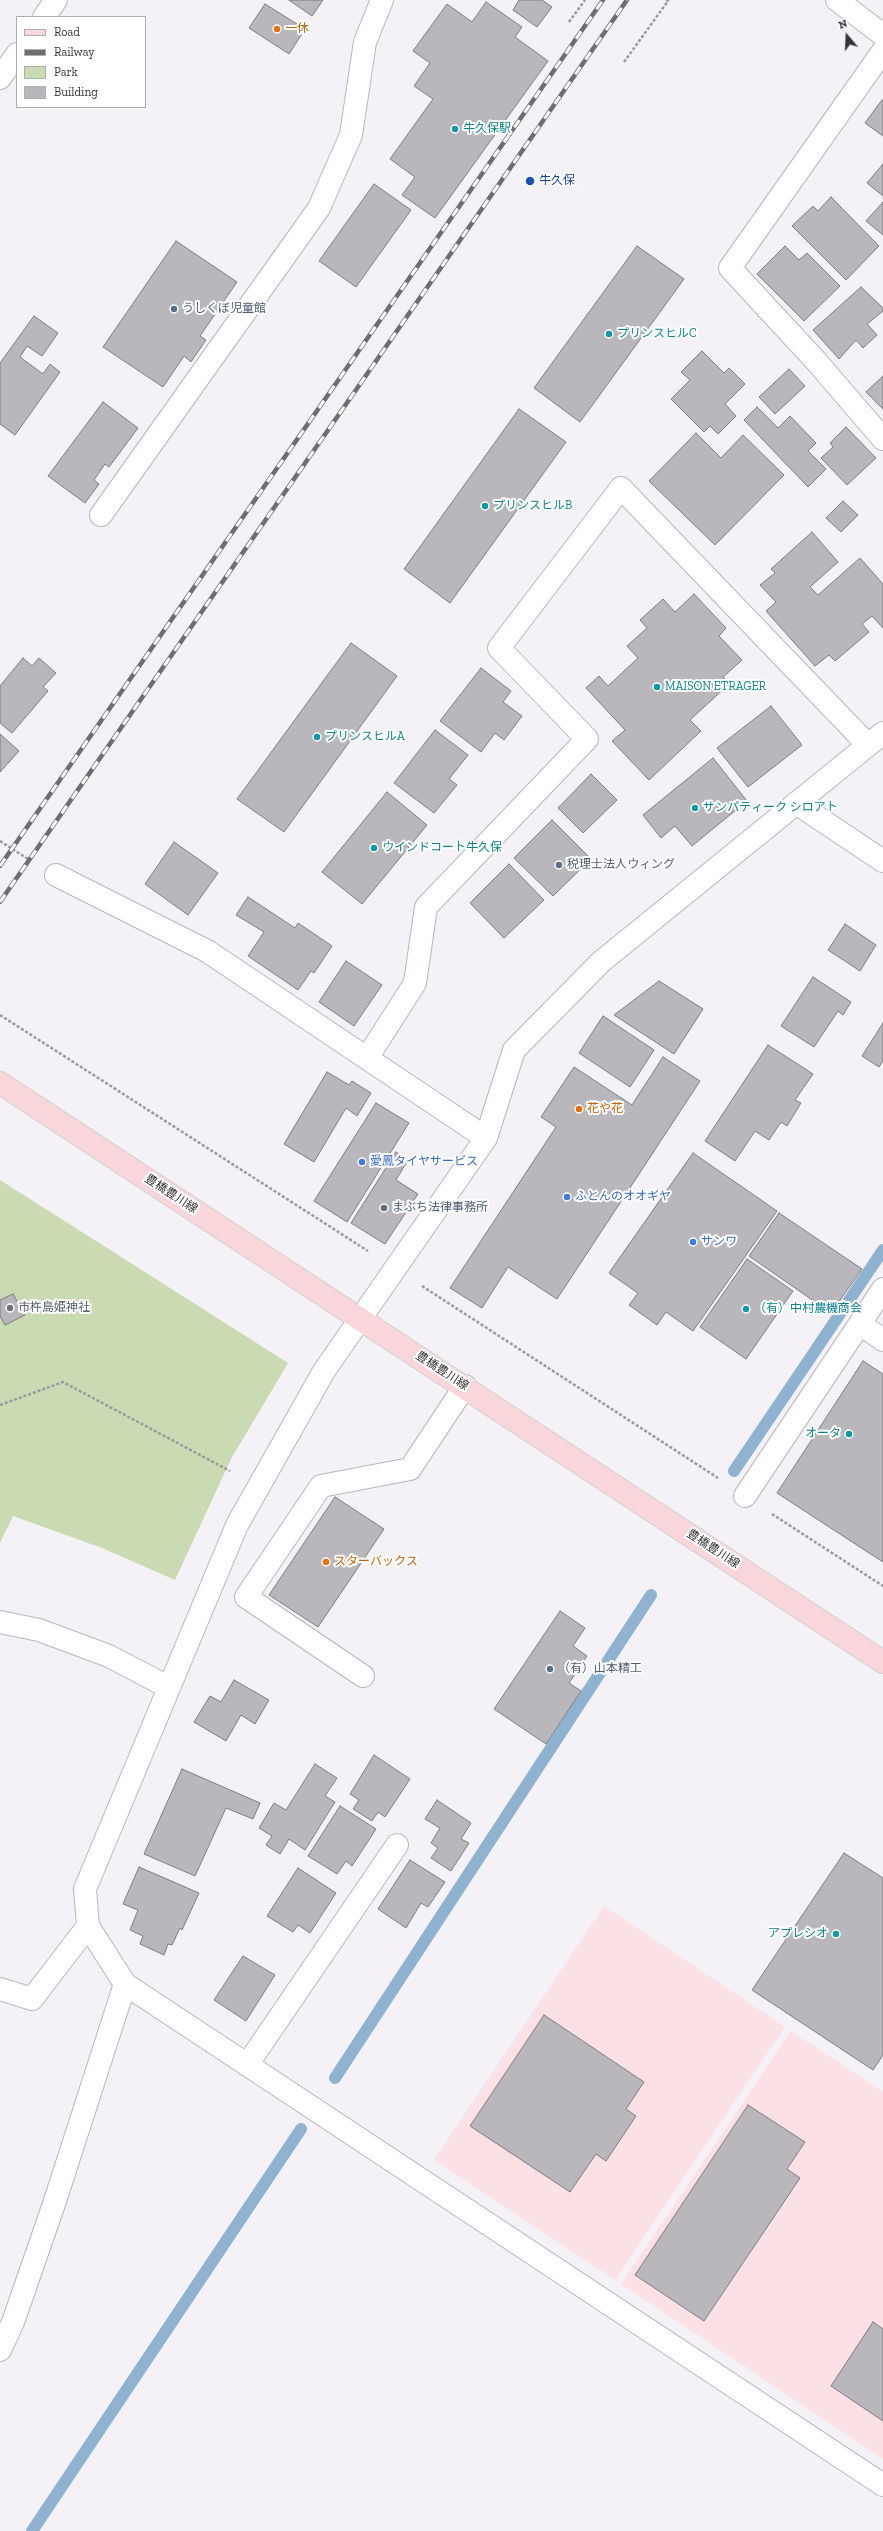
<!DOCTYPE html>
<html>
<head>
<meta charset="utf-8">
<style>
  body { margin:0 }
  #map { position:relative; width:883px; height:2531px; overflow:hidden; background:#f4f1f7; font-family:"Zilla Slab",serif }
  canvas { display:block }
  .legend { position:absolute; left:16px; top:16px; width:130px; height:92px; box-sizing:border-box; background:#fff; border:1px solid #aeaeaf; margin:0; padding:5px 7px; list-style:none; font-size:12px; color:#353436 }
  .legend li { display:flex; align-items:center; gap:8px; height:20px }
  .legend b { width:20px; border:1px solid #aeaeaf }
  .north { position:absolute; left:827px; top:16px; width:40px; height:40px; -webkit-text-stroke:3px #fff; paint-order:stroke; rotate:341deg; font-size:11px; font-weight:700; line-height:16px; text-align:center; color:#353436 }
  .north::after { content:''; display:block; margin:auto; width:14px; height:18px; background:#353436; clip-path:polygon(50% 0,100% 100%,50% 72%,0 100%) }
</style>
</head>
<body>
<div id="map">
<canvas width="883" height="2531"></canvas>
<ul class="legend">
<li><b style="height:5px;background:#f8d6da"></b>Road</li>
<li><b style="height:5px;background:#6e6d70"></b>Railway</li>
<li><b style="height:11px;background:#cadbb4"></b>Park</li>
<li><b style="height:11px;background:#b9b6bc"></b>Building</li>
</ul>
<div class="north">N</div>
</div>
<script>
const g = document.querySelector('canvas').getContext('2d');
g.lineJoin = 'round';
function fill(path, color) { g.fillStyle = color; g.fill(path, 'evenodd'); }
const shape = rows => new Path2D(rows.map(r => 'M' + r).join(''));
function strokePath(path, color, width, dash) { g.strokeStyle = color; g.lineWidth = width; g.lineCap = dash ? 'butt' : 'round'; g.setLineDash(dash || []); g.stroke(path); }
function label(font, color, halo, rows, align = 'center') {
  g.font = font + ' "Zilla Slab","Noto Sans JP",serif'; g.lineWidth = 4; g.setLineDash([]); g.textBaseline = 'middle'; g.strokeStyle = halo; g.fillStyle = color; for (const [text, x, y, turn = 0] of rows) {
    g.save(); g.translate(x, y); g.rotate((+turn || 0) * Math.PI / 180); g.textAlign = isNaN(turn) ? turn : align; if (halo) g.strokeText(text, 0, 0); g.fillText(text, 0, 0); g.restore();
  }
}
fill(shape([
  [604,1906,785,2027,615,2280,434,2160],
  [791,2031,883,2092,883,2459,621,2284]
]), '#fbe1e5');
fill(shape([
  [0,1180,288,1363,231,1459,175,1580,102,1548,13,1516,0,1543]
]), '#cadbb4');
strokePath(shape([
  [734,1471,883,1250],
  [335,2078,651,1595],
  [32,2531,301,2129]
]), '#90b2d1', 12);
const building = shape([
  [289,0,323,0,312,16,289,0],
  [519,0,542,0,552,7,537,27,513,10,519,0],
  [486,2,522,27,515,37,548,61,435,218,402,195,415,177,390,159,433,99,414,86,430,63,413,51,447,4,472,22,486,2],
  [265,4,305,29,289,54,249,28,265,4],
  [882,100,883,101,883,136,865,123,882,100],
  [883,164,883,196,867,183,883,164],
  [374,184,411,210,356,287,319,261,374,184],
  [831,197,879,246,846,280,792,226,813,206,818,211,831,197],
  [883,202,883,235,866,221,883,202],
  [176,241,237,282,200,336,206,340,191,362,184,356,163,387,103,347,176,241],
  [637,246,684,279,580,422,534,388,637,246],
  [785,246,799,260,807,253,840,286,804,321,757,274,785,246],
  [861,287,883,308,883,311,867,324,877,335,863,348,856,340,839,359,813,330,861,287],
  [34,316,58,333,42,356,27,346,20,357,43,374,50,364,60,372,15,435,0,424,0,363,34,316],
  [702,351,724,373,729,368,745,384,725,404,736,416,718,434,710,426,704,432,671,399,690,380,681,372,702,351],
  [789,369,805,386,775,414,759,397,789,369],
  [883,376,883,409,866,392,883,376],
  [103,402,138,428,109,467,105,464,94,480,99,484,85,503,48,476,103,402],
  [757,407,778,428,790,416,816,443,808,451,826,469,808,487,744,420,757,407],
  [519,409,566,442,450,603,404,569,519,409],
  [846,427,876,458,847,485,821,458,833,447,830,443,846,427],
  [696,433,721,458,743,435,784,475,715,545,649,481,696,433],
  [843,501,858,515,841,532,826,518,843,501],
  [812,532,838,562,810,587,818,595,860,558,883,584,883,628,872,616,862,624,869,632,835,661,829,655,815,666,766,611,776,602,760,585,775,573,771,569,812,532],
  [694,594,726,628,719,636,742,660,723,677,729,684,690,720,701,731,649,780,612,741,625,730,586,688,599,676,608,686,638,658,627,646,647,628,640,620,663,599,675,612,694,594],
  [351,643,397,676,284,832,237,799,351,643],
  [23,658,32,666,39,658,56,673,43,687,48,691,12,733,0,723,0,686,23,658],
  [481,668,511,691,503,702,522,716,504,740,495,733,481,752,440,721,481,668],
  [771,706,802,745,748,787,717,748,771,706],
  [435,730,468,755,449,779,457,785,434,813,394,783,435,730],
  [0,734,19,751,0,772,0,734],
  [713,758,747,801,692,846,675,826,661,838,643,815,713,758],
  [591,774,617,800,583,833,558,808,591,774],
  [387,792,427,825,362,904,322,872,387,792],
  [552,820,591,859,553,896,514,858,552,820],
  [174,842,218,873,188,915,145,884,174,842],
  [509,864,544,900,504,938,470,903,509,864],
  [248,897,295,928,298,923,332,946,314,973,311,971,298,990,248,956,264,932,236,915,248,897],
  [845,924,876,945,860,971,828,950,845,924],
  [346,961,382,985,354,1026,319,1002,346,961],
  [813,977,851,1002,843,1015,838,1011,814,1047,781,1026,813,977],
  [659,981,703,1009,674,1054,614,1015,659,981],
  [603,1016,654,1050,630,1087,579,1053,603,1016],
  [883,1023,883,1061,879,1067,862,1056,883,1023],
  [768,1045,813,1074,795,1100,801,1103,787,1126,781,1122,769,1140,755,1131,735,1161,705,1141,768,1045],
  [663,1057,700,1081,557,1299,508,1267,482,1308,450,1288,556,1127,541,1117,574,1067,632,1105,663,1057],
  [327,1072,349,1085,352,1081,371,1093,357,1116,346,1108,314,1162,284,1144,327,1072],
  [376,1103,409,1123,347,1222,314,1201,376,1103],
  [396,1152,408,1160,396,1180,418,1194,385,1244,351,1223,396,1152],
  [693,1153,777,1211,693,1331,666,1312,657,1325,629,1305,638,1293,609,1273,693,1153],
  [779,1213,862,1269,831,1313,749,1256,779,1213],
  [747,1259,793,1291,746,1359,700,1327,747,1259],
  [13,1294,25,1315,5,1325,0,1316,0,1300,13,1294],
  [863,1361,883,1374,883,1562,777,1493,863,1361],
  [335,1497,384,1529,318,1627,269,1595,335,1497],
  [560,1611,585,1628,573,1646,587,1656,569,1683,581,1691,546,1744,494,1709,560,1611],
  [234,1680,269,1700,255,1724,241,1715,226,1741,194,1722,210,1696,221,1702,234,1680],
  [374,1755,410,1779,385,1817,378,1812,372,1821,353,1809,359,1800,350,1794,374,1755],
  [315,1764,337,1778,325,1796,335,1802,305,1850,289,1839,280,1854,266,1845,272,1836,259,1828,274,1803,286,1810,315,1764],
  [182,1769,260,1803,253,1819,226,1808,195,1876,144,1854,182,1769],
  [437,1800,471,1823,461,1839,469,1843,451,1871,431,1858,438,1848,431,1843,440,1828,425,1819,437,1800],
  [340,1806,376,1829,352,1866,346,1861,337,1874,308,1856,340,1806],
  [844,1853,883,1878,883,2055,873,2070,752,1990,844,1853],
  [410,1860,445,1882,428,1907,421,1903,406,1928,378,1909,410,1860],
  [139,1867,199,1893,182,1930,180,1928,172,1945,168,1944,164,1955,140,1944,143,1936,130,1930,138,1910,123,1904,139,1867],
  [298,1868,336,1893,310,1933,298,1925,293,1932,267,1916,298,1868],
  [243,1956,275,1975,246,2021,214,2000,243,1956],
  [544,2015,644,2082,626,2109,636,2116,606,2161,596,2154,570,2192,470,2126,544,2015],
  [748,2105,805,2142,787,2169,800,2178,704,2321,635,2275,748,2105],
  [873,2322,883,2329,883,2421,831,2386,873,2322]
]);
fill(building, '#b9b6bc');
strokePath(building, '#7f7c82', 1);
const minor = shape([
  [837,0,883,35],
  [44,17,56,0],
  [883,51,730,268,816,361,883,439],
  [0,78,17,54],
  [101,515,319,208,351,135,365,42,382,0],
  [796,803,883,861],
  [56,875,207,951,486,1138],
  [367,1058,415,983,426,907,587,739,499,648,621,488,868,745],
  [860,1324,883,1340],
  [745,1496,883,1289],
  [0,1622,39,1630,109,1656,168,1687],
  [363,1676,246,1597,321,1486,410,1469,465,1386],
  [125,1984,883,2485],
  [0,1989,32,1999,88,1926],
  [247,2065,397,1845],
  [0,2350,13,2322,54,2204,125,1984,88,1926,85,1889,237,1525,324,1371,486,1138,514,1050,602,961,883,733]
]);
const major = shape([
  [0,1083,883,1662]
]);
strokePath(minor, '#b9b6bc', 24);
strokePath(major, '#cfcecf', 24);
strokePath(shape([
  [569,22,585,0],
  [624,62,668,1,666,0],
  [0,841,28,859],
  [0,1015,368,1251],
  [422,1286,718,1478],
  [0,1405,63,1382,230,1471],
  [772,1514,883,1586]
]), '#9b999d', 2.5, [3, 2]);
strokePath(minor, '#fff', 22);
strokePath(major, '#f8d6da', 22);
const rail = shape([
  [0,866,603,0],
  [0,902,627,0]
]);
strokePath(rail, '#6e6d70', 4.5);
strokePath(rail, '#fff', 3, [9]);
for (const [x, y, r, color] of [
  [277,29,4,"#e8710a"],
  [455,129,4,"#0f9aa8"],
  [530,181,5,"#1a4fb4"],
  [174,309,4,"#5c6f8a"],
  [609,334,4,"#0f9aa8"],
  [485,506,4,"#0f9aa8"],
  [657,687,4,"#0f9aa8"],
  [317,737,4,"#0f9aa8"],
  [695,808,4,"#0f9aa8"],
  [374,848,4,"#0f9aa8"],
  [559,865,4,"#5c6f8a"],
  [579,1109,4,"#e8710a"],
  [362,1162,4,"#3f7fe0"],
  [567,1197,4,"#3f7fe0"],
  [384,1208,4,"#5c6f8a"],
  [693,1242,4,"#3f7fe0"],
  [10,1308,4,"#6b7280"],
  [746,1309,4,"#0f9aa8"],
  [849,1434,4,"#0f9aa8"],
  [326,1562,4,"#e8710a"],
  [550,1669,4,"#5c6f8a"],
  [836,1934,4,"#0f9aa8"]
]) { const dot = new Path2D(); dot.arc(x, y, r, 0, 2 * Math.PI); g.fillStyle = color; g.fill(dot); strokePath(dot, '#fff', 1.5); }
label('12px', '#c56008', '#fff', [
  ["一休",285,29],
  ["花や花",587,1109],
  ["スターバックス",334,1562]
], 'left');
label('12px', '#0d838f', '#fff', [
  ["牛久保駅",463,129],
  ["プリンスヒルC",617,334],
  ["プリンスヒルB",493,506],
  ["MAISON ETRAGER",665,687],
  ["プリンスヒルA",325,737],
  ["サンパティーク シロアト",703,808],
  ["ウインドコート牛久保",382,848],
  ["（有）中村農機商会",754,1309],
  ["オータ",841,1434,"right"],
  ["アプレシオ",828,1934,"right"]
], 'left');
label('12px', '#164399', '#fff', [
  ["牛久保",539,181]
], 'left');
label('12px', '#4e5e75', '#fff', [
  ["うしくぼ児童館",182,309],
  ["税理士法人ウィング",567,865],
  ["まぶち法律事務所",392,1208],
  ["（有）山本精工",558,1669]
], 'left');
label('12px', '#366cbe', '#fff', [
  ["愛鳳タイヤサービス",370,1162],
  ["ふとんのオオギヤ",575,1197],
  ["サンワ",701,1242]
], 'left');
label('12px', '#353436', '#fff', [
  ["豊橋豊川線",171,1194,33],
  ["豊橋豊川線",442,1371,33],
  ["豊橋豊川線",713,1549,33]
]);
label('12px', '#5b616d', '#fff', [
  ["市杵島姫神社",18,1308]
], 'left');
</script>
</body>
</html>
